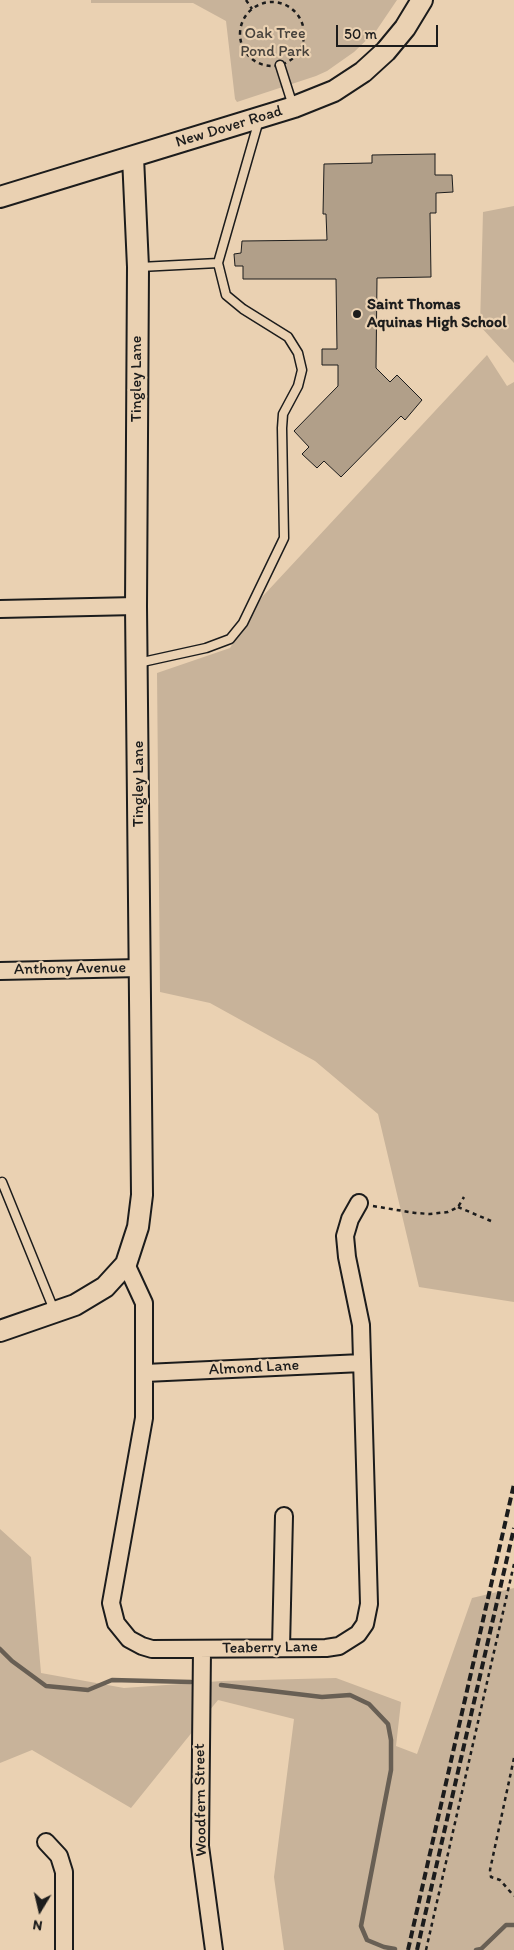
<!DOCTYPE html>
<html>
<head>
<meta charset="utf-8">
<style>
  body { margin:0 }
  #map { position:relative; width:514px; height:1950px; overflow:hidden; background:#ead1b2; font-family:Itim,sans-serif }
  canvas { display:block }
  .north { position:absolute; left:15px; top:1885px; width:50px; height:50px; -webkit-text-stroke:4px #ead1b2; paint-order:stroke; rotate:189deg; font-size:14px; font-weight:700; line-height:20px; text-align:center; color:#1c1c1c }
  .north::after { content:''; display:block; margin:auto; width:18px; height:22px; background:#1c1c1c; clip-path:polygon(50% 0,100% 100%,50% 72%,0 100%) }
  .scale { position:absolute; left:336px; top:25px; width:102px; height:22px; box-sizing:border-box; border:2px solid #1c1c1c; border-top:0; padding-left:6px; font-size:15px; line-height:18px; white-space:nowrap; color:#1c1c1c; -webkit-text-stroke:4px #ead1b2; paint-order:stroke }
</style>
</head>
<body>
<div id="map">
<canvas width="514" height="1950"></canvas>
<div class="north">N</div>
<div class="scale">50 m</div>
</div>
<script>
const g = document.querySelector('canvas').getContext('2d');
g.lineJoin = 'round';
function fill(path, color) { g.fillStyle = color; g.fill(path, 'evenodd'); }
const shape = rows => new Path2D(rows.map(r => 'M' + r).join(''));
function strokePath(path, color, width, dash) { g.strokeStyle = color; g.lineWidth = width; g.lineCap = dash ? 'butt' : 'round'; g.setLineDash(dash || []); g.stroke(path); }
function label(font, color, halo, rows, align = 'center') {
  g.font = font + ' Itim,sans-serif'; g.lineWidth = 4.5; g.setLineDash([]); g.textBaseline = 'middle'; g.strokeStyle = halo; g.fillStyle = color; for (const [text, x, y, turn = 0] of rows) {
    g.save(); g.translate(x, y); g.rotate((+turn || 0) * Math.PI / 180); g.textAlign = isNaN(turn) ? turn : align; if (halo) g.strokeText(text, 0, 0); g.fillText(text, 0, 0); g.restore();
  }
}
fill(shape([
  [91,0,397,0,376,31,354,52,327,71,316,76,237,102,235,99,226,21,193,3,91,3],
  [514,206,514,363,480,326,483,212],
  [487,355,507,386,514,382,514,1302,419,1287,378,1114,315,1061,210,1003,160,992,157,673,230,648,262,597],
  [0,1529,31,1557,41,1673,124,1688,222,1681,336,1678,401,1702,396,1746,417,1754,472,1598,514,1588,514,1950,284,1950,274,1877,294,1719,218,1700,131,1808,32,1750,0,1763]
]), '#c8b39a');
strokePath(shape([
  [0,1649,12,1661,46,1686,88,1690,112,1680,191,1682],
  [221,1685,322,1697,350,1695,369,1704,388,1724,391,1740,391,1770,361,1926,367,1940,384,1947,395,1949],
  [476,1950,481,1949,506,1925,514,1925]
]), '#685f54', 4.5);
const building = shape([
  [435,154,435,175,452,175,453,192,436,193,436,213,430,213,431,277,377,278,376,368,390,382,397,375,422,400,405,420,401,416,341,477,324,461,317,468,302,454,309,447,294,431,338,386,338,365,322,365,322,349,337,349,336,279,243,279,243,266,235,266,234,254,241,253,242,241,327,240,326,214,323,214,324,164,372,163,372,155,435,154]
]);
fill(building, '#b19f89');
strokePath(building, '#1c1c1c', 1);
const service = shape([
  [280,65,293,106],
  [140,267,218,263],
  [138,663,206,648,230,639,243,623,284,538,282,428,283,414,298,386,302,370,298,353,288,337,243,309,226,295,218,263,259,120],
  [2,1182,54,1310]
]);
const minor = shape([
  [0,609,136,606],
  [0,971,140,968],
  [126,1264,144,1303,144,1418,111,1603,116,1623,129,1639,142,1646,152,1649,326,1648,339,1646,358,1634,365,1624,369,1604,361,1325,347,1257,345,1236,350,1219,359,1203],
  [145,1373,362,1363],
  [281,1648,284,1516],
  [202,1649,200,1846,214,1950],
  [46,1842,59,1856,64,1872,64,1950]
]);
const tertiary = shape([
  [0,197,294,107,334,91,363,72,386,51,405,28,422,0],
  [0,1331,75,1305,105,1287,126,1264,138,1227,142,1195,136,606,138,267,133,157]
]);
strokePath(service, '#1c1c1c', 11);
strokePath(minor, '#1c1c1c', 20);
strokePath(tertiary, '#1c1c1c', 24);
strokePath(shape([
  [246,0,252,9],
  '240 34a32 32 0 1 1 64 0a32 32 0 1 1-64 0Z',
  [373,1206,415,1213,430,1214,448,1212,458,1207,464,1197],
  [458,1207,491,1221],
  [514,1758,490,1870,491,1877,500,1880,514,1896],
  [426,1950,514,1564]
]), '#1c1c1c', 2.5, [4, 4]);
strokePath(service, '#ead1b2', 8);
strokePath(minor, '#ead1b2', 16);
strokePath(tertiary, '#ead1b2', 20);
strokePath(shape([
  [408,1950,514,1484],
  [417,1950,514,1528]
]), '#1c1c1c', 4, [8, 4]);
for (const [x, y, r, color] of [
  [357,314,5,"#1c1c1c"]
]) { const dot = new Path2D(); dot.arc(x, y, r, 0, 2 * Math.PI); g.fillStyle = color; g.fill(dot); strokePath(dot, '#ead1b2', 2); }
label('16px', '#47423c', '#ead1b2', [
  ["Oak Tree",275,34],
  ["Pond Park",275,52]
]);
label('16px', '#1c1c1c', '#ead1b2', [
  ["New Dover Road",229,127,-17],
  ["Tingley Lane",137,379,-90],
  ["Tingley Lane",139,784,-90],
  ["Anthony Avenue",70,969,-1],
  ["Almond Lane",254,1368,-3],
  ["Teaberry Lane",270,1648,-1],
  ["Woodfern Street",201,1800,-91]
]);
label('bold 16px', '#1c1c1c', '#ead1b2', [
  ["Saint Thomas",367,305],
  ["Aquinas High School",367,323]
], 'left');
</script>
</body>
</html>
